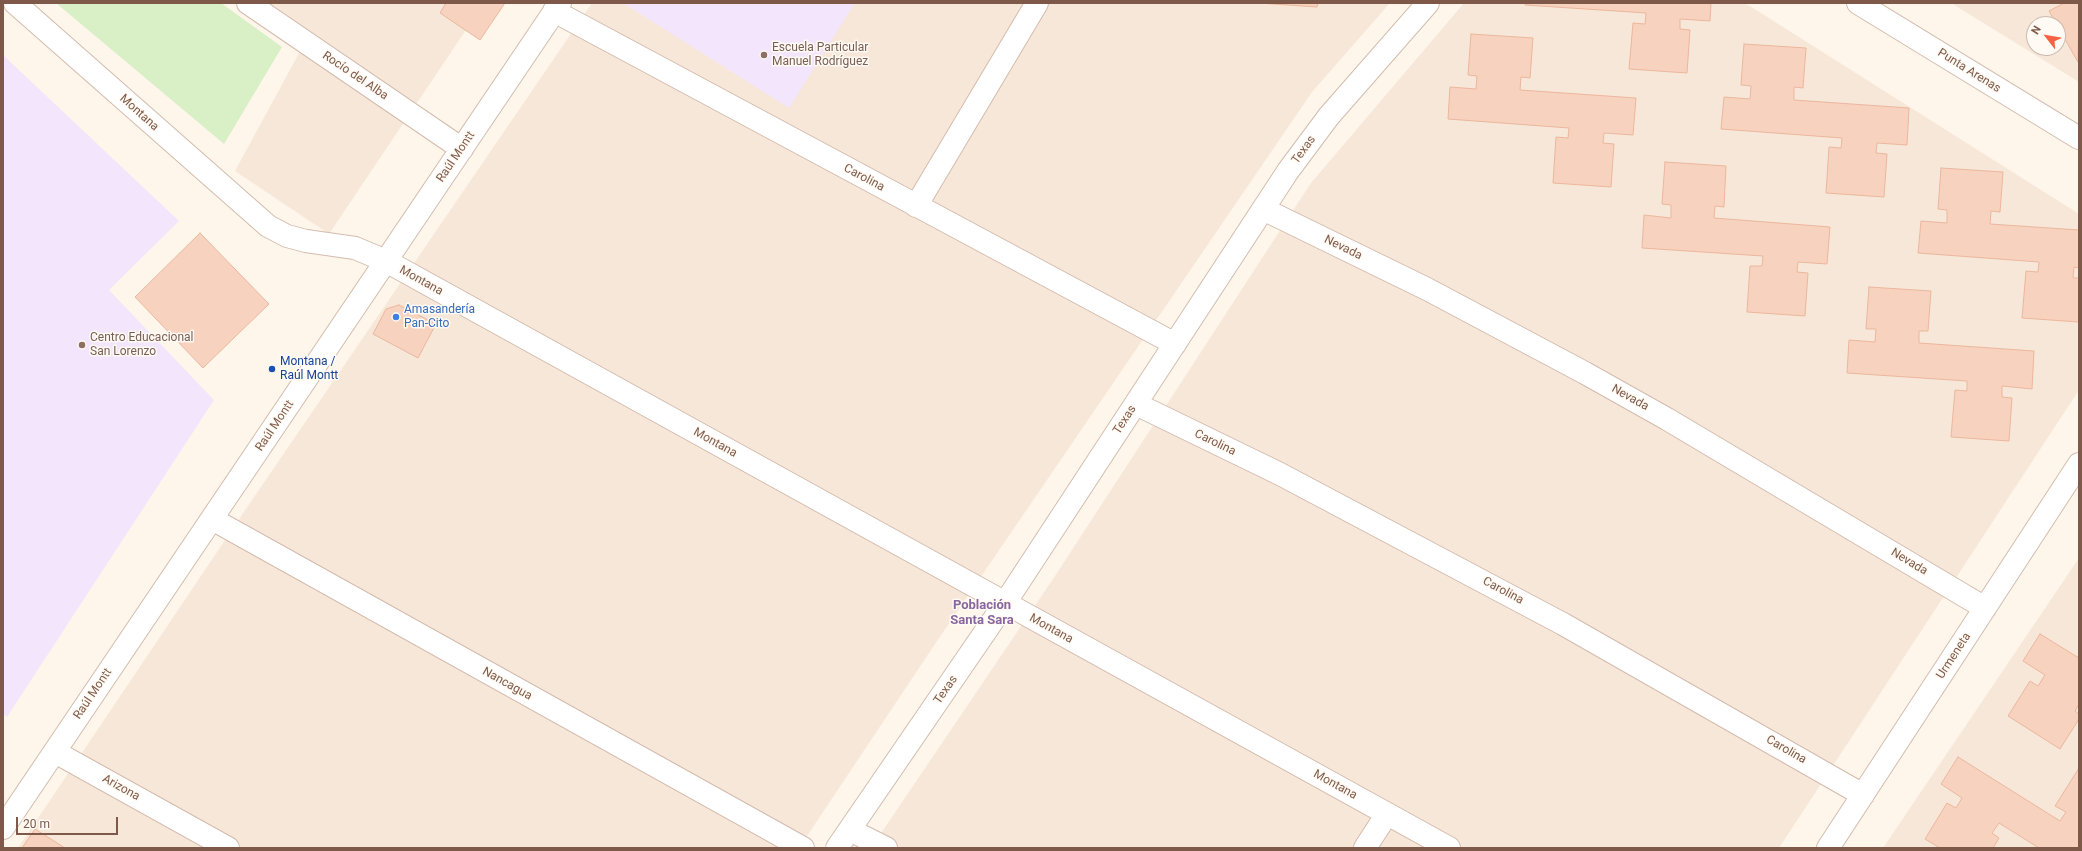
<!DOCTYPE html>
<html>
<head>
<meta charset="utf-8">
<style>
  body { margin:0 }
  #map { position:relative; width:2082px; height:851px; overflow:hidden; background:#fef6ea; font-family:Roboto,sans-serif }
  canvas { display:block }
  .frame { position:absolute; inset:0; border:4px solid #7e5949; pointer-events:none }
  .north { position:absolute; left:2026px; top:16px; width:40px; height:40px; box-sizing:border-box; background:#fffaf3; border:1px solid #cbbaaf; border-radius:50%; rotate:301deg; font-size:11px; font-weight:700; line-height:16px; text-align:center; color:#7e5949 }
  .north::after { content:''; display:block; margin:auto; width:14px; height:18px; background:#f46244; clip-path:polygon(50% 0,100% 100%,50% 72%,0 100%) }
  .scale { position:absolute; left:16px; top:817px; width:102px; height:18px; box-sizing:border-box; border:2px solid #7e5949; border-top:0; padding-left:5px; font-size:12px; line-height:14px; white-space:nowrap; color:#7e5949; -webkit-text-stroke:3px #fffaf3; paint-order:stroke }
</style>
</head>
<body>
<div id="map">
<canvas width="2082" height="851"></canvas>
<div class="frame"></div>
<div class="north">N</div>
<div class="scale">20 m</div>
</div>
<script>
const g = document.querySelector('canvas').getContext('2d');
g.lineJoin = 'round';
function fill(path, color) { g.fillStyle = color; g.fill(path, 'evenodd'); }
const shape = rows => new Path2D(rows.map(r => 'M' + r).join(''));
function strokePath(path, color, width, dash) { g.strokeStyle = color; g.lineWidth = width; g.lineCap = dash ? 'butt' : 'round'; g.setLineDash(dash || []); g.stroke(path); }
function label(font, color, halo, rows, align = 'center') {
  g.font = font + ' Roboto,sans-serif'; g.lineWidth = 3; g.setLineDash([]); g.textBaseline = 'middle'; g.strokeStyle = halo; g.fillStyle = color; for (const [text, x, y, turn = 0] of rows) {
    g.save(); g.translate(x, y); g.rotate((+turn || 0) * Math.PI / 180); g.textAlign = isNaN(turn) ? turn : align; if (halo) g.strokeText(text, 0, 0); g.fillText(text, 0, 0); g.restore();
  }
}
fill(shape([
  [246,3,484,3,329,234,235,171,304,44],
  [592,3,1390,3,1312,92,937,641,799,848,18,848,252,500],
  [1464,3,1745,3,2079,214,2079,390,1779,848,871,848,1055,576,1311,183],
  [1951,3,2079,3,2079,82],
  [2034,24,2058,24,2058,48,2034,48],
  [2079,558,2079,848,1883,848]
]), '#f7e7d8');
fill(shape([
  [623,3,855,3,789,108],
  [3,55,179,221,109,290,214,400,7,717,3,714]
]), '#f3e6fc');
fill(shape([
  [56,3,221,3,282,47,224,144]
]), '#d9efc6');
const building = shape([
  [446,3,505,3,480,40,440,13,446,3],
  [1259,3,1318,3,1317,7,1259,3],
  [1525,3,1711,3,1710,21,1680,19,1680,29,1690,30,1687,73,1629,69,1633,23,1645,24,1646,13,1525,5,1525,3],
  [2064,3,2079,3,2078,62,2049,11,2064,3],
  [1471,34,1533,38,1530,78,1521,77,1520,90,1636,98,1633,135,1604,133,1603,143,1614,144,1611,187,1553,183,1556,137,1568,138,1569,128,1448,119,1450,87,1476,89,1477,76,1468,75,1471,34],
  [1744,44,1806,48,1803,88,1794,87,1794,100,1909,108,1907,145,1877,143,1876,153,1887,154,1884,197,1826,193,1829,147,1841,148,1842,138,1721,129,1724,97,1750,99,1751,86,1741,85,1744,44],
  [1665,162,1726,166,1724,207,1715,206,1714,218,1830,227,1827,264,1798,262,1797,272,1808,273,1805,316,1747,312,1750,266,1762,266,1763,256,1642,248,1644,215,1671,218,1671,205,1662,204,1665,162],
  [1941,168,2003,172,2000,212,1991,211,1990,224,2079,230,2079,268,2074,267,2073,278,2079,278,2079,322,2022,318,2026,271,2038,272,2039,262,1918,253,1921,221,1947,223,1947,210,1938,209,1941,168],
  [200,233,269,304,203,368,135,297,200,233],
  [1869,287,1931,291,1928,331,1919,331,1919,343,2034,351,2032,389,2002,386,2002,397,2012,398,2009,441,1951,437,1955,390,1967,391,1967,381,1847,373,1849,340,1875,342,1876,329,1866,329,1869,287],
  [399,305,436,324,418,358,373,334,386,309,399,305],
  [2040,634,2079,658,2079,704,2075,711,2079,714,2079,719,2060,749,2008,716,2030,681,2038,686,2045,675,2023,661,2040,634],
  [1958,757,2060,821,2066,812,2055,806,2079,768,2079,848,2039,848,1999,823,1992,833,1999,838,1993,848,1940,848,1925,839,1947,803,1956,808,1962,798,1941,784,1958,757],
  [35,829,65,848,22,848,35,829]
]);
fill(building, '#f7d2bf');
strokePath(building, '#ecb79d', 1);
const minor = shape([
  [15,3,268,226,287,236,306,241,355,248,386,261,1449,848],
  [248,3,462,149],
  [1858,3,2079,138],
  [554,11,1175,344],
  [916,206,1037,3],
  [1263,209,1427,289,1585,373,1667,419,1985,608],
  [1136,404,1280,474,1563,624,1863,795],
  [212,519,803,848],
  [55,752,228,848],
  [3,828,560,3],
  [850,830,886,848],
  [837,848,1005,603,1288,171,1329,116,1428,3],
  [1365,848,1387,814],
  [1828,848,2079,464]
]);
strokePath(minor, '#d3bcae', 24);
strokePath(minor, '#fff', 22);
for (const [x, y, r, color] of [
  [764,55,4,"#8d6e63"],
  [396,317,4,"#3f7fe0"],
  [82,345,4,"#8d6e63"],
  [272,369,4,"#1a4fb4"]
]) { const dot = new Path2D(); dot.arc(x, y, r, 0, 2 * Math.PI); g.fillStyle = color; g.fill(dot); strokePath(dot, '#fffaf3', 1.5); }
label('12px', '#785e54', '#fffaf3', [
  ["Escuela Particular",772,48],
  ["Manuel Rodríguez",772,62],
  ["Centro Educacional",90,338],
  ["San Lorenzo",90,352]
], 'left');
label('12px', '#7e5949', '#fffaf3', [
  ["Punta Arenas",1969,71,32],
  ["Rocío del Alba",355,76,34],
  ["Montana",139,113,42],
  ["Texas",1304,150,-54],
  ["Raúl Montt",456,157,-56],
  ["Carolina",864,178,28],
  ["Nevada",1343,248,26],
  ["Montana",421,281,29],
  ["Nevada",1630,398,29],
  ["Texas",1125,420,-57],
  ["Raúl Montt",275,426,-56],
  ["Montana",715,443,29],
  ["Carolina",1215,443,26],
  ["Nevada",1909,562,31],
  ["Carolina",1503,591,28],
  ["Montana",1051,629,29],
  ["Urmeneta",1954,656,-57],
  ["Nancagua",507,684,29],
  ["Texas",946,690,-55],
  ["Raúl Montt",93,694,-56],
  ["Carolina",1786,750,30],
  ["Montana",1335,785,29],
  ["Arizona",121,788,29]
]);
label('12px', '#366cbe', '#fffaf3', [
  ["Amasandería",404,310],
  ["Pan-Cito",404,324]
], 'left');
label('12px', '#164399', '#fffaf3', [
  ["Montana /",280,362],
  ["Raúl Montt",280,376]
], 'left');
label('bold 13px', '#8966a0', '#fffaf3', [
  ["Población",982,606],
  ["Santa Sara",982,621]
]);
</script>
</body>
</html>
